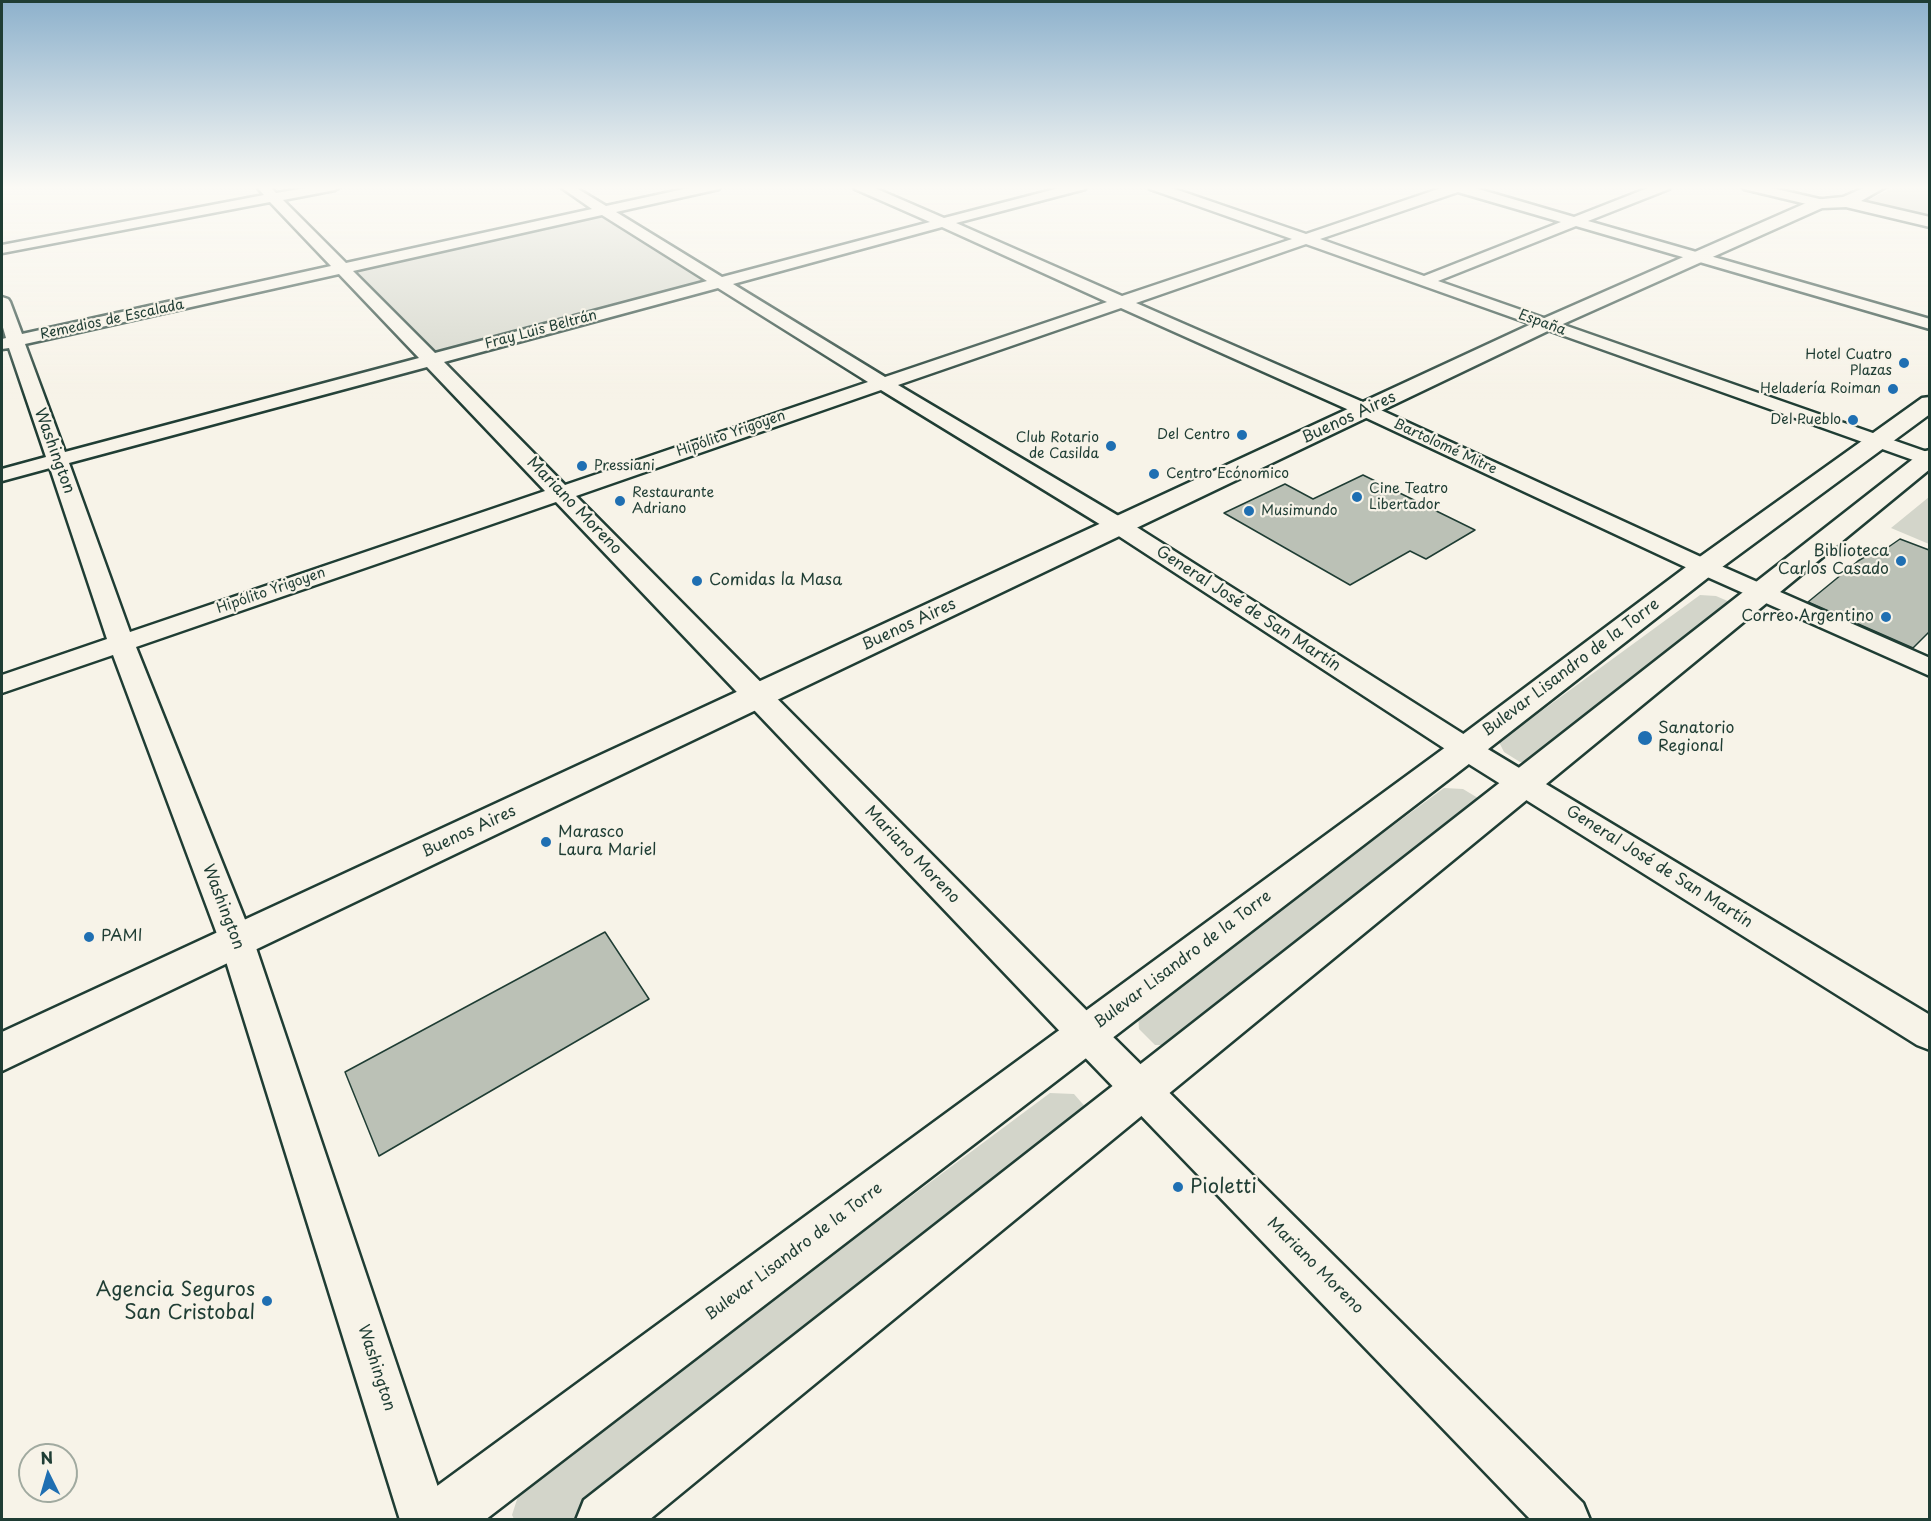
<!DOCTYPE html>
<html>
<head>
<meta charset="utf-8">
<style>
  body { margin:0 }
  #map { position:relative; width:1931px; height:1521px; overflow:hidden; background:#f7f3e8; font-family:"Playpen Sans",sans-serif }
  canvas { display:block }
  .frame { position:absolute; inset:0; border:3px solid #1f3d34; pointer-events:none }
  .north { position:absolute; left:18px; top:1443px; width:60px; height:60px; box-sizing:border-box; background:#f7f3e8; border:2px solid #a1aaa0; border-radius:50%; rotate:355deg; font-size:16px; font-weight:700; line-height:24px; text-align:center; color:#1f3d34 }
  .north::after { content:''; display:block; margin:auto; width:21px; height:27px; background:#1f6fb2; clip-path:polygon(50% 0,100% 100%,50% 72%,0 100%) }
</style>
</head>
<body>
<div id="map">
<canvas width="1931" height="1521"></canvas>
<div class="frame"></div>
<div class="north">N</div>
</div>
<script>
const g = document.querySelector('canvas').getContext('2d');
g.lineJoin = 'round';
function fill(path, color) { g.fillStyle = color; g.fill(path, 'evenodd'); }
const shape = rows => new Path2D(rows.map(r => 'M' + r).join(''));
function strokePath(path, color, width, dash) { g.strokeStyle = color; g.lineWidth = width; g.lineCap = dash ? 'butt' : 'round'; g.setLineDash(dash || []); g.stroke(path); }
function label(font, color, halo, rows, align = 'center') {
  g.font = font + ' "Playpen Sans",sans-serif'; g.lineWidth = 4.5; g.setLineDash([]); g.textBaseline = 'middle'; g.strokeStyle = halo; g.fillStyle = color; for (const [text, x, y, turn = 0] of rows) {
    g.save(); g.translate(x, y); g.rotate((+turn || 0) * Math.PI / 180); g.textAlign = isNaN(turn) ? turn : align; if (halo) g.strokeText(text, 0, 0); g.fillText(text, 0, 0); g.restore();
  }
}
fill(shape([
  [1897,186,1929,186,1929,218,1864,202],
  [604,210,720,282,432,359,342,269],
  [1929,497,1929,544,1891,528],
  [1700,595,1716,596,1730,602,1734,608,1538,762,1520,762,1504,752,1499,742],
  [1444,788,1463,789,1478,798,1481,807,1178,1045,1155,1045,1139,1029,1138,1014],
  [1050,1093,1074,1094,1088,1110,588,1519,514,1519,512,1515,521,1487]
]), '#d3d5ca');
const building = shape([
  [1363,475,1475,530,1426,559,1410,551,1350,585,1224,513,1285,484,1313,499,1363,475],
  [1900,539,1929,550,1929,632,1913,648,1808,602,1858,561,1883,546,1887,548,1900,539],
  [605,932,649,999,379,1156,345,1072,605,932]
]);
fill(building, '#bbc1b6');
strokePath(building, '#1f3d34', 1.5);
const minor = shape([
  [256,186,269,186,276,193,317,186,341,186,335,190,283,200,346,263,592,209,559,186,573,186,606,206,698,186,720,186,719,189,616,212,722,277,930,222,855,189,854,186,870,186,944,218,1067,186,1086,186,1085,189,956,223,1122,296,1292,239,1150,189,1149,186,1166,186,1306,234,1447,186,1468,186,1574,217,1653,186,1670,186,1669,189,1588,221,1930,319,1930,329,1576,226,1438,281,1930,453,1930,466,1306,244,1136,303,1372,406,1712,562,1930,658,1930,676,1696,572,1358,414,1121,308,898,385,1127,521,1476,742,1930,1015,1930,1050,1917,1045,1456,756,1111,531,881,390,576,496,1098,1022,1583,1503,1590,1520,1531,1520,1072,1044,556,502,136,647,254,942,449,1520,400,1520,220,942,113,655,2,693,2,675,107,639,50,468,2,481,2,469,46,457,9,348,2,349,2,339,6,338,2,324,2,297,8,299,10,302,22,334,331,266,270,202,2,253,2,245,264,195,256,186],
  [1458,192,1561,222,1424,276,1320,239,1458,192],
  [602,215,707,281,435,353,353,271,602,215],
  [942,227,1107,302,885,377,733,284,942,227],
  [339,274,419,358,65,452,25,344,339,274],
  [718,288,868,382,565,485,444,362,718,288],
  [427,367,545,491,130,632,69,463,427,367],
  [1743,186,1763,186,1824,200,1826,203,1819,207,1744,189,1743,186]
]);
const tertiary = shape([
  [1868,186,1887,186,1861,201,1930,217,1930,227,1846,207,1822,208,1554,328,2,1071,2,1032,1540,320,1813,200,1843,197,1868,186]
]);
const secondary = shape([
  [1930,397,1930,414,1714,573,1478,757,485,1520,410,1520,418,1500,1454,741,1694,561,1922,398,1930,397],
  [1930,450,1930,469,649,1520,576,1520,584,1500,1922,452,1930,450]
]);
strokePath(minor, '#1f3d34', 5);
strokePath(tertiary, '#1f3d34', 5);
strokePath(secondary, '#1f3d34', 5);
fill(minor, '#f7f3e8');
fill(tertiary, '#f7f3e8');
fill(secondary, '#f7f3e8');
const sky = g.createLinearGradient(0, 0, 0, 399);
sky.addColorStop(0, '#8db1cc');
sky.addColorStop(0.47, '#fbfaf5');
sky.addColorStop(1, '#fbfaf500');
g.fillStyle = sky;
g.fillRect(0, 0, 1931, 399);
for (const [x, y, r, color] of [
  [1904,363,6,"#1f6fb2"],
  [1893,389,6,"#1f6fb2"],
  [1853,420,6,"#1f6fb2"],
  [1242,435,6,"#1f6fb2"],
  [1111,446,6,"#1f6fb2"],
  [582,466,6,"#1f6fb2"],
  [1154,474,6,"#1f6fb2"],
  [1357,497,6,"#1f6fb2"],
  [620,501,6,"#1f6fb2"],
  [1249,511,6,"#1f6fb2"],
  [1901,561,6,"#1f6fb2"],
  [697,581,6,"#1f6fb2"],
  [1886,617,6,"#1f6fb2"],
  [1645,738,8,"#1f6fb2"],
  [546,842,6,"#1f6fb2"],
  [89,937,6,"#1f6fb2"],
  [1178,1187,6,"#1f6fb2"],
  [267,1301,6,"#1f6fb2"]
]) { const dot = new Path2D(); dot.arc(x, y, r, 0, 2 * Math.PI); g.fillStyle = color; g.fill(dot); strokePath(dot, '#f7f3e8', 2); }
label('14px', '#1f3d34', '#f7f3e8', [
  ["Remedios de Escalada",112,320,-12],
  ["España",1542,323,20],
  ["Fray Luis Beltrán",541,330,-15],
  ["Hipólito Yrigoyen",731,434,-19],
  ["Bartolomé Mitre",1445,447,25],
  ["Hipólito Yrigoyen",271,591,-19]
]);
label('14px', '#1f3d34', '#f7f3e8', [
  ["Hotel Cuatro",1892,355],
  ["Plazas",1892,371],
  ["Heladería Roiman",1881,389],
  ["Del Pueblo",1841,420],
  ["Del Centro",1230,435],
  ["Club Rotario",1099,438],
  ["de Casilda",1099,454],
  ["Pressiani",594,466,"left"],
  ["Centro Ecónomico",1166,474,"left"],
  ["Cine Teatro",1369,489,"left"],
  ["Libertador",1369,505,"left"],
  ["Restaurante",632,493,"left"],
  ["Adriano",632,509,"left"],
  ["Musimundo",1261,511,"left"]
], 'right');
label('16px', '#1f3d34', '#f7f3e8', [
  ["Buenos Aires",1349,418,-25],
  ["Washington",54,451,70],
  ["Mariano Moreno",574,506,46],
  ["General José de San Martín",1248,609,33],
  ["Buenos Aires",909,625,-25],
  ["Bulevar Lisandro de la Torre",1571,668,-37],
  ["Buenos Aires",469,832,-25],
  ["Mariano Moreno",912,855,46],
  ["General José de San Martín",1659,867,32],
  ["Washington",223,907,69],
  ["Bulevar Lisandro de la Torre",1183,960,-37],
  ["Bulevar Lisandro de la Torre",794,1252,-37],
  ["Mariano Moreno",1315,1266,45],
  ["Washington",376,1368,72]
]);
label('16px', '#1f3d34', '#f7f3e8', [
  ["Biblioteca",1889,552,"right"],
  ["Carlos Casado",1889,570,"right"],
  ["Comidas la Masa",709,581],
  ["Correo Argentino",1874,617,"right"],
  ["Sanatorio",1658,729],
  ["Regional",1658,747],
  ["Marasco",558,833],
  ["Laura Mariel",558,851],
  ["PAMI",101,937]
], 'left');
label('20px', '#1f3d34', '#f7f3e8', [
  ["Pioletti",1190,1187],
  ["Agencia Seguros",255,1290,"right"],
  ["San Cristobal",255,1313,"right"]
], 'left');
</script>
</body>
</html>
